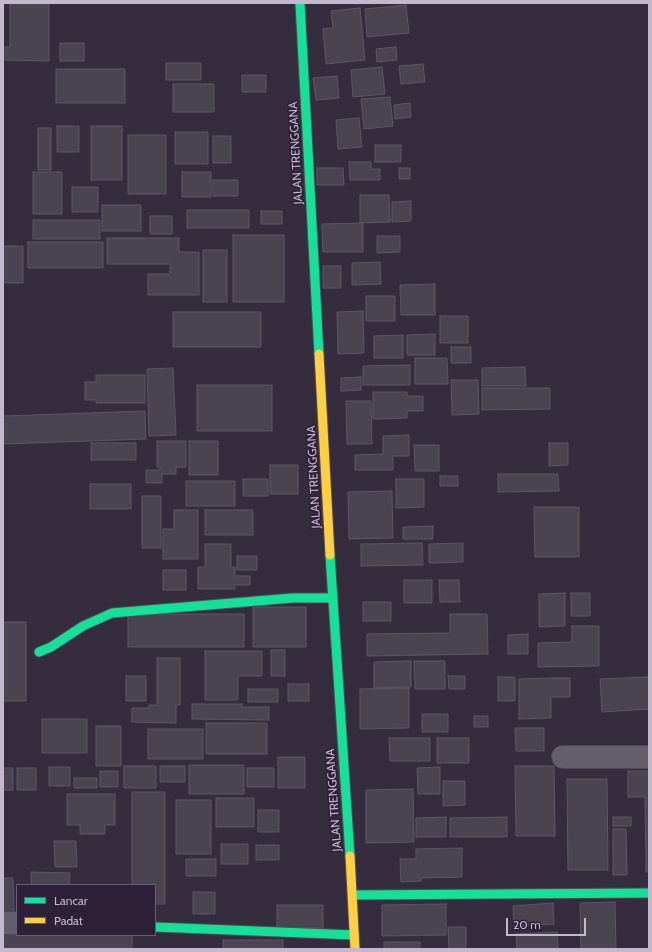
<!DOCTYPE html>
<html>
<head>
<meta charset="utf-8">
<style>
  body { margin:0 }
  #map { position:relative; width:652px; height:952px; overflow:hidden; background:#352d3d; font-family:Cabin,sans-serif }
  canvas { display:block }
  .frame { position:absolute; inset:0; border:4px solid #c4b9cc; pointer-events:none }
  .legend { position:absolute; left:16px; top:884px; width:140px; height:52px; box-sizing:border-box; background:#2d2038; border:1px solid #695d73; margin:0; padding:5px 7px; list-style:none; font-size:12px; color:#c4b9cc }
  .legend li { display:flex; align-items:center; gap:8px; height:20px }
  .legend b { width:20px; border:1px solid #695d73 }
  .scale { position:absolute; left:506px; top:918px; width:80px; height:18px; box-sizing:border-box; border:2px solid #c4b9cc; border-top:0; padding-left:5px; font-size:12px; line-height:14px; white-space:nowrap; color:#c4b9cc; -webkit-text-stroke:3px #2d2038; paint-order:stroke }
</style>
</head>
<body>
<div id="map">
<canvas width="652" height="952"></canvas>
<div class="frame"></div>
<ul class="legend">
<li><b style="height:5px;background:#16e098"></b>Lancar</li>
<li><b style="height:5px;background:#ffcf43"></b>Padat</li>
</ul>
<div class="scale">20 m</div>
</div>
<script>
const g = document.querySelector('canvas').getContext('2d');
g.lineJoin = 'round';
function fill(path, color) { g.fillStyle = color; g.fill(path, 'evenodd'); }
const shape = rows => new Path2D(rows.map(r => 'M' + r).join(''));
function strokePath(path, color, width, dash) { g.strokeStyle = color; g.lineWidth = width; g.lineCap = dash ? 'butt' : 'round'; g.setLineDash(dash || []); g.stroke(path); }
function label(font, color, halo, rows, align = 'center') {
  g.font = font + ' Cabin,sans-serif'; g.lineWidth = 3; g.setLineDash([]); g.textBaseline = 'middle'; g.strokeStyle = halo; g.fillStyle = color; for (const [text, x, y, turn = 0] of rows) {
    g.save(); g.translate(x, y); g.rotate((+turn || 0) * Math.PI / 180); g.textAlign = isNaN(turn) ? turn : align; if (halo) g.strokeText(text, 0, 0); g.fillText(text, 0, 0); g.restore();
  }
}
const building = shape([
  [10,3,49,3,49,61,3,60,3,47,10,47,10,3],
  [406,5,409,33,367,37,365,9,406,5],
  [360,8,365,60,326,64,323,29,333,28,331,11,360,8],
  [60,43,84,43,84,61,60,61,60,43],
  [396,47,397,60,377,62,376,49,396,47],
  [166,63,201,63,201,80,166,80,166,63],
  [423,64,425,82,401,84,399,66,423,64],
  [382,67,385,94,353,97,351,70,382,67],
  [56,69,125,69,125,103,56,103,56,69],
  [242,75,266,75,266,92,242,92,242,75],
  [337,76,339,98,316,100,313,78,337,76],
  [173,84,214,84,214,112,173,112,173,84],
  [390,97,393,126,364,129,361,99,390,97],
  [410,103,411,117,395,119,394,105,410,103],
  [359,118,362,147,338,149,336,120,359,118],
  [57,126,79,126,79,152,57,152,57,126],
  [91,126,122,126,122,180,91,180,91,126],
  [38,128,51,128,51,170,38,170,38,128],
  [175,132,208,132,208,164,175,164,175,132],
  [128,135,166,135,166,194,128,194,128,135],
  [213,136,231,136,231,163,213,163,213,136],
  [375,145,401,145,401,162,375,162,375,145],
  [349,162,371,162,371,169,380,169,380,180,350,180,349,162],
  [317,168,343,168,344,185,317,185,317,168],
  [399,168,410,168,410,179,399,179,399,168],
  [33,172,62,172,62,214,33,214,33,172],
  [182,172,211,172,211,197,182,197,182,172],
  [213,180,238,180,238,196,213,196,213,180],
  [72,187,98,187,98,212,72,212,72,187],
  [360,195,389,195,390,222,360,223,360,195],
  [411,201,411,221,392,222,392,202,411,201],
  [102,205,141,205,141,231,102,231,102,205],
  [187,210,249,210,249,228,187,228,187,210],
  [261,211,282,211,282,224,261,224,261,211],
  [150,216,172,216,172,234,150,234,150,216],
  [33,220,100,220,100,239,33,239,33,220],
  [363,223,363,252,323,252,322,224,363,223],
  [233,235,284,235,284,302,233,302,233,235],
  [377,236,400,236,400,252,377,253,377,236],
  [107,238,179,238,179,252,199,252,199,295,148,295,148,274,170,274,170,264,107,264,107,238],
  [28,242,103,242,103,268,28,268,28,242],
  [3,246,23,246,23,283,3,283,3,246],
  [203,250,227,250,227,302,203,302,203,250],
  [380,262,381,284,352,285,352,263,380,262],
  [323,266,341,266,341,288,323,288,323,266],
  [435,284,435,315,401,315,400,285,435,284],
  [366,296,395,296,395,321,366,321,366,296],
  [363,311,364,353,338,354,337,312,363,311],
  [173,312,261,312,261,347,173,347,173,312],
  [440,316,468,316,468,343,440,343,440,316],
  [435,334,435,355,407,355,407,335,435,334],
  [403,335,403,358,374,358,374,336,403,335],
  [451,347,471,347,471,363,451,363,451,347],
  [415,358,447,358,448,384,415,384,415,358],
  [410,365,410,385,363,385,363,366,410,365],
  [525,367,526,386,482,386,482,368,525,367],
  [173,368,176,435,149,436,147,369,173,368],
  [96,375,145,375,145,403,96,403,96,400,85,400,85,382,96,382,96,375],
  [361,377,361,390,341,391,341,378,361,377],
  [451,380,478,380,479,414,452,415,451,380],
  [197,385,272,385,272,431,197,431,197,385],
  [482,388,550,388,550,409,482,410,482,388],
  [373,392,407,392,407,396,423,396,423,411,407,411,407,418,373,419,373,392],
  [346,401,371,401,372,444,347,444,346,401],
  [145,411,146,439,3,444,3,416,145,411],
  [409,435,409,456,393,456,393,470,355,470,355,455,383,454,383,436,409,435],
  [157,441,186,441,186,467,176,467,176,474,162,474,162,483,146,483,146,470,160,470,160,467,157,467,157,441],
  [189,441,218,441,218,475,189,475,189,441],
  [91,443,136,443,136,460,91,460,91,443],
  [549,443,568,443,568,465,549,466,549,443],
  [414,445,439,445,439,471,415,471,414,445],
  [270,465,298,465,298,494,270,494,270,465],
  [498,474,558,474,559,491,498,492,498,474],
  [440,476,458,476,458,486,440,486,440,476],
  [243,479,268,479,268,496,243,496,243,479],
  [396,479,424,479,424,507,396,508,396,479],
  [186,481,235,481,235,506,186,506,186,481],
  [90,484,131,484,131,509,90,509,90,484],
  [392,491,393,538,349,539,348,492,392,491],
  [142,496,161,496,161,548,142,548,142,496],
  [534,507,579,507,579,557,535,557,534,507],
  [174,510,198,510,198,559,163,559,163,529,174,529,174,510],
  [205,510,253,510,253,535,205,535,205,510],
  [433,526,433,539,403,539,403,527,433,526],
  [422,543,423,565,361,566,361,544,422,543],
  [463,543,463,562,429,563,429,544,463,543],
  [205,544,231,544,231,567,235,567,235,576,250,576,250,585,235,585,235,589,198,589,198,567,205,567,205,544],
  [237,556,257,556,257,570,237,570,237,556],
  [163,570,186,570,186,590,163,590,163,570],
  [404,580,432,580,432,603,404,603,404,580],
  [439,580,459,580,460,602,440,602,439,580],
  [565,593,565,626,539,627,539,594,565,593],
  [571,593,590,593,590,616,571,616,571,593],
  [363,602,391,602,391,621,363,621,363,602],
  [253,607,306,607,306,647,253,647,253,607],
  [128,614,244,614,244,647,128,647,128,614],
  [450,614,487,614,488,654,367,656,367,634,450,633,450,614],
  [3,622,26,622,26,701,3,701,3,622],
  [572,626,599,626,599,666,538,667,538,643,572,642,572,626],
  [528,634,528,654,508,654,508,635,528,634],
  [271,650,285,650,285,676,271,676,271,650],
  [205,651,262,651,262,676,238,676,238,700,205,700,205,651],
  [157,658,180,658,180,705,176,705,176,723,132,722,132,708,149,708,149,705,157,705,157,658],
  [411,661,411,687,374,688,374,662,411,661],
  [414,661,445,661,445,689,415,689,414,661],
  [126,676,146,676,146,701,126,701,126,676],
  [448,676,465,676,465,689,449,689,448,676],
  [498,677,515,677,515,701,498,701,498,677],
  [649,677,649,709,602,712,600,679,649,677],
  [551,678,570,678,570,697,551,697,551,718,519,719,519,679,551,678],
  [288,684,309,684,309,701,288,701,288,684],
  [409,688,409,728,360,729,360,689,409,688],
  [248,689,278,689,278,702,248,702,248,689],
  [192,704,242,704,242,707,269,707,269,720,192,719,192,704],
  [422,714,448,714,448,732,422,732,422,714],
  [474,716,488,716,488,727,474,727,474,716],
  [42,719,87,719,87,753,42,753,42,719],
  [206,723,267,723,267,754,206,754,206,723],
  [96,726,121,726,121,766,96,766,96,726],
  [515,728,544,728,544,751,516,751,515,728],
  [148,729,203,729,203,759,148,759,148,729],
  [389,738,430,738,430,761,390,761,389,738],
  [437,738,469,738,469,763,437,763,437,738],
  [278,757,305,757,305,788,278,788,278,757],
  [189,765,244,765,244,794,189,794,189,765],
  [124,766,156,766,156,788,124,788,124,766],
  [160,766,185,766,185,782,160,782,160,766],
  [515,766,554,766,555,836,516,836,515,766],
  [49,767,70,767,70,786,49,786,49,767],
  [440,767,440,794,418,794,417,768,440,767],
  [3,768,13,768,13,790,3,790,3,768],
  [17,768,36,768,36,790,17,790,17,768],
  [247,768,274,768,274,787,247,787,247,768],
  [100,771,118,771,118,787,100,787,100,771],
  [628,771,649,771,649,872,646,872,645,797,628,797,628,771],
  [74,778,97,778,97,788,74,788,74,778],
  [567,779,607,779,608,870,568,870,567,779],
  [443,781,465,781,465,805,443,806,443,781],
  [413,789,414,842,366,843,366,790,413,789],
  [132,792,165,792,165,904,155,904,155,885,132,885,132,792],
  [67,794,115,794,115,825,105,825,105,834,80,834,80,825,67,825,67,794],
  [216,798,254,798,254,827,216,827,216,798],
  [176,800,211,800,211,854,176,854,176,800],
  [258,810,279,810,279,832,258,832,258,810],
  [446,817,446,837,416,837,416,818,446,817],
  [507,817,507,837,450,837,450,818,507,817],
  [613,817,631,817,631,826,613,826,613,817],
  [613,829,626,829,627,875,613,875,613,829],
  [54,841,76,841,77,867,55,867,54,841],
  [221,844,248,844,248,864,221,864,221,844],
  [256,845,279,845,279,860,256,860,256,845],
  [462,848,462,877,421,878,421,881,401,882,400,859,416,859,416,849,462,848],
  [186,859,216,859,216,876,186,876,186,859],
  [31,872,70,873,69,885,31,885,31,872],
  [3,878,13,878,14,915,3,915,3,878],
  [193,892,215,892,215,914,193,914,193,892],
  [615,902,616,949,581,949,580,903,615,902],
  [553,903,554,924,514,926,513,906,553,903],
  [446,904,446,935,382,936,382,905,446,904],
  [277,905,323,905,323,928,277,928,277,905],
  [448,927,466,927,466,949,449,949,448,927],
  [3,931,17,931,17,935,132,935,132,949,3,949,3,931],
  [557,932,558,949,517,949,516,934,557,932],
  [223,940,283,940,283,949,223,949,223,940],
  [384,942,420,942,420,949,384,949,384,942]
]);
fill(building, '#4a4451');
strokePath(building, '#5d5664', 1);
const street = shape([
  [563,757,649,757],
  [3,923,17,923]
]);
const fast = shape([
  [300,3,319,354],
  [330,555,350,856],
  [39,652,51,647,83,626,112,613,293,598,332,598],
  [353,895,649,893],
  [155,927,354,935]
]);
const slow = shape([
  [319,354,330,555],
  [350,856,355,949]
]);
strokePath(street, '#4e4854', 24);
strokePath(fast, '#524b59', 11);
strokePath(slow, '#524b59', 11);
strokePath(street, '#645e6a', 22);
strokePath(fast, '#16e098', 9);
strokePath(slow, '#ffcf43', 9);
label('12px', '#c4b9cc', '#2d2038', [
  ["JALAN TRENGGANA",296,153,-93],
  ["JALAN TRENGGANA",314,477,-93],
  ["JALAN TRENGGANA",334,800,-94]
]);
</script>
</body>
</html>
